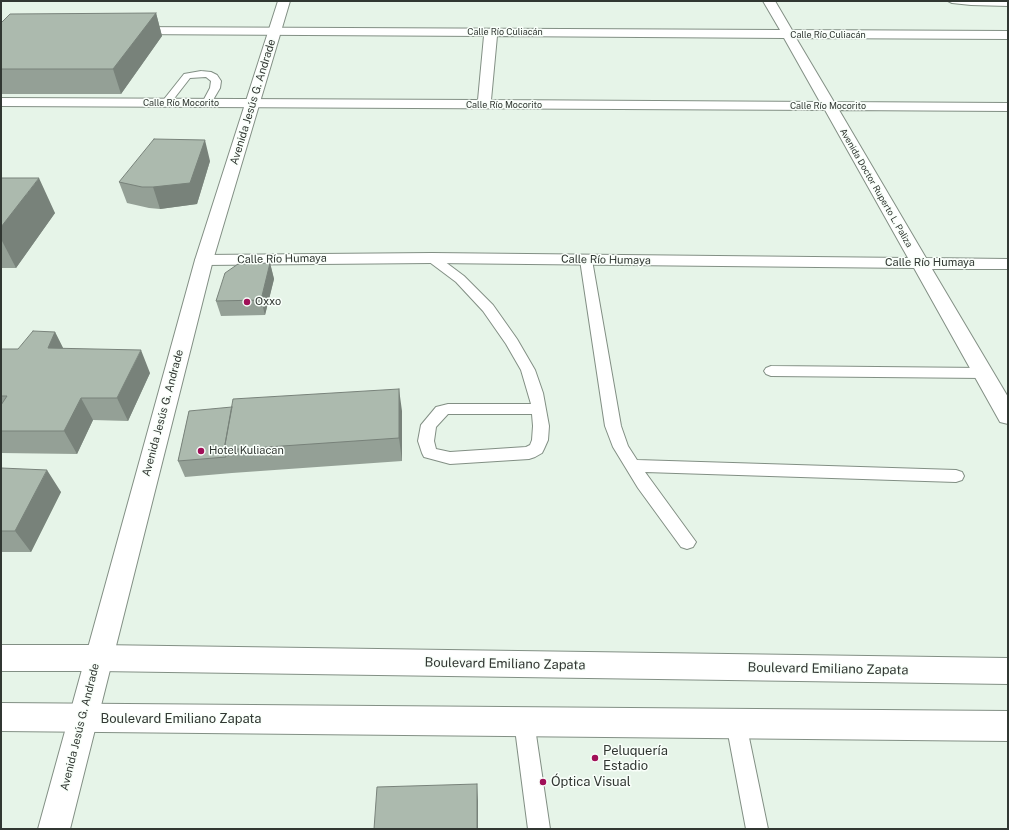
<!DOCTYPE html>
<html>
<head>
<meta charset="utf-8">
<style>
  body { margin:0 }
  #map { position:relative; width:1009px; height:830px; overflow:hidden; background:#e6f4e8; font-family:"Public Sans",sans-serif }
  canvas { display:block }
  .frame { position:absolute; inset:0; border:2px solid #313732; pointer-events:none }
</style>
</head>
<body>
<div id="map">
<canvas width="1009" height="830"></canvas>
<div class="frame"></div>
</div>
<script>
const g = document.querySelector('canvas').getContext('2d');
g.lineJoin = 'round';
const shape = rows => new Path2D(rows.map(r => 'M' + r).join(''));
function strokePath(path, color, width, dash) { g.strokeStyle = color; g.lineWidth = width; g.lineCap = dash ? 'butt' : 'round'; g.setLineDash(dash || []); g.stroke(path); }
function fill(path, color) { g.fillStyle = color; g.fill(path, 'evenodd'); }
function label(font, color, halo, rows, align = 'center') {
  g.font = font + ' "Public Sans",sans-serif'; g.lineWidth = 3; g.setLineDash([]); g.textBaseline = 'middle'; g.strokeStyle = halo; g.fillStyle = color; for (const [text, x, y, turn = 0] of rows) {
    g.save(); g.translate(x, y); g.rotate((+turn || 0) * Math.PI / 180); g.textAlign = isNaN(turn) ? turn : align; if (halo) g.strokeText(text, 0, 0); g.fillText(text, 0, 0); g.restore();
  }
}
const lane = shape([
  [948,1,1008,2,1008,6,971,5,952,3,948,1],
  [201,71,211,72,217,75,221,81,220,88,210,105,204,105,202,103,210,88,211,81,206,77,190,78,169,105,163,105,161,103,184,74,201,71],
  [432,254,436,255,464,276,493,305,517,339,535,370,543,393,549,426,548,440,544,449,542,453,535,457,529,459,450,464,424,457,422,453,418,441,421,425,436,407,448,404,531,404,521,370,506,344,483,311,456,282,428,261,426,258,428,255,432,254],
  [448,414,532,414,533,426,532,440,530,445,526,447,450,452,436,449,434,441,436,427,448,414],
  [586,256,590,257,592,260,621,426,628,446,637,460,956,470,962,472,964,476,962,480,956,482,645,472,696,542,693,547,687,549,681,547,638,488,613,447,605,426,580,260,582,257,586,256],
  [771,366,983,368,988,370,990,373,988,376,983,378,771,376,766,374,764,371,766,368,771,366],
  [524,711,531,714,534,721,550,829,528,829,514,721,517,714,524,711],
  [736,713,743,716,746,723,768,829,746,829,726,723,729,716,736,713]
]);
const street = shape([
  [763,1,775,1,792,30,1008,31,1008,39,796,38,834,102,1008,103,1008,111,839,110,926,258,1008,259,1008,269,932,269,1008,397,1008,424,1000,422,914,268,432,263,204,265,198,264,195,260,198,256,204,255,432,253,908,258,825,110,1,106,1,98,478,100,484,36,126,34,124,31,126,28,130,27,780,30,763,1],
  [497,36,784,38,820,102,491,100,497,36]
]);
const secondary = shape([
  [1,645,98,645,1008,658,1008,684,98,671,1,671,1,645],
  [1,703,1008,711,1008,741,1,731,1,703]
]);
const primary = shape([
  [278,1,290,1,213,260,70,829,38,829,195,260,278,1]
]);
strokePath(lane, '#828f84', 2);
strokePath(street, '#828f84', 2);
strokePath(secondary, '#828f84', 2);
strokePath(primary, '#828f84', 2);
fill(lane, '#fff');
fill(street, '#fff');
fill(secondary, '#fff');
fill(primary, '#fff');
fill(shape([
  [156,13,162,36,121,94,1,94,1,23],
  [210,161,197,204,160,209,149,208,127,203,119,182],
  [1,178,55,213,16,268,1,268],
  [270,263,274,279,265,315,221,316,216,301],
  [55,332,63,348,150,373,128,421,93,420,77,454,1,453,1,349,18,349],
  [189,411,402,411,402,461,232,473,185,477,178,461],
  [1,468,61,492,31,552,1,552]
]), '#94a096');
fill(shape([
  [156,13,162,36,121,94,113,69],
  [205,140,210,161,197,204,160,209,153,187],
  [39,178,55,213,16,268,1,239,1,227],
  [270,263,274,279,265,315,261,300],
  [55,332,66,354,48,348],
  [141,350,150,373,128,421,117,398],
  [399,389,402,411,402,461,399,438],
  [81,398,93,420,77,454,64,431],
  [47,470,61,492,31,552,15,531],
  [477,784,478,801,478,829,477,829]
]), '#78827a');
const building = shape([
  [156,13,113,69,1,69,1,23,10,14,156,13],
  [154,139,205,140,190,183,153,187,142,187,119,182,154,139],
  [1,178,39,178,1,227,1,178],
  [270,263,261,300,216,301,225,273,238,264,270,263],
  [33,331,55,332,48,348,141,350,117,398,81,398,64,431,1,431,1,405,7,396,1,396,1,349,18,349,33,331],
  [399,389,399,438,224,450,233,399,399,389],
  [232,407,224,450,226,457,178,461,189,411,232,407],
  [1,468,47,470,15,531,1,531,1,468],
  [477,784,477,829,374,829,377,787,477,784]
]);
fill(building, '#acbaae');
strokePath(building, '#78827a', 1);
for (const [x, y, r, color] of [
  [247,302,4,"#a00f57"],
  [201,451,4,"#a00f57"],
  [595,758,4,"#a00f57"],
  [543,782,4,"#a00f57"]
]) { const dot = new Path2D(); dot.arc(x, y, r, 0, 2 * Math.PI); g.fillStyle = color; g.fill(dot); strokePath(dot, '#f9fffa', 1.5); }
label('9px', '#313732', '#f9fffa', [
  ["Calle Río Culiacán",505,32],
  ["Calle Río Culiacán",828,35],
  ["Calle Río Mocorito",181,103],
  ["Calle Río Mocorito",504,105],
  ["Calle Río Mocorito",828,106],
  ["Avenida Doctor Ruperto L. Paliza",876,188,60]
]);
label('11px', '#313732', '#f9fffa', [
  ["Avenida Jesús G. Andrade",253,102,-73],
  ["Calle Río Humaya",282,259,-1],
  ["Calle Río Humaya",606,260,1],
  ["Calle Río Humaya",930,263],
  ["Avenida Jesús G. Andrade",163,413,-75],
  ["Avenida Jesús G. Andrade",80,727,-76]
]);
label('11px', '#313732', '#f9fffa', [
  ["Oxxo",255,302],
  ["Hotel Kuliacan",209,451]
], 'left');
label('13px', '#313732', '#f9fffa', [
  ["Boulevard Emiliano Zapata",505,664,1],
  ["Boulevard Emiliano Zapata",828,669,1],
  ["Boulevard Emiliano Zapata",181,719]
]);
label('13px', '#313732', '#f9fffa', [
  ["Peluquería",603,751],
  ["Estadio",603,766],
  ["Óptica Visual",551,782]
], 'left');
</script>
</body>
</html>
